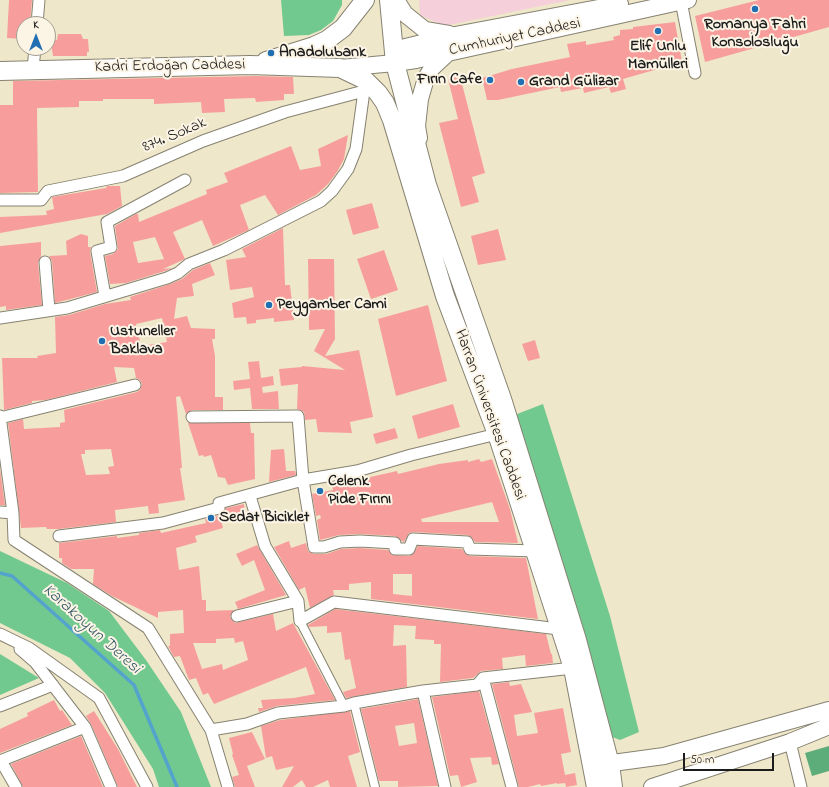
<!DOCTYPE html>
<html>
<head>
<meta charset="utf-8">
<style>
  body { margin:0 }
  #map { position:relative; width:829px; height:787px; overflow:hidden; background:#efe7c9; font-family:"Indie Flower",sans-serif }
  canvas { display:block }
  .north { position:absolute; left:16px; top:16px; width:40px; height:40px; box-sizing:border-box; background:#fcf5e5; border:1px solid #a29e95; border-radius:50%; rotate:0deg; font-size:11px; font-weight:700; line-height:16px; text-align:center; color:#1c1c1c }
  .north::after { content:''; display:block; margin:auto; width:14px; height:18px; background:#1f6fb2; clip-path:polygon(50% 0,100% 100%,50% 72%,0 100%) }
  .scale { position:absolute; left:683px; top:753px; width:91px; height:18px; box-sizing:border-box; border:2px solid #1c1c1c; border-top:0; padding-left:5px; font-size:12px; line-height:14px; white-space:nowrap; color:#1c1c1c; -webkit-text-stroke:3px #fcf5e5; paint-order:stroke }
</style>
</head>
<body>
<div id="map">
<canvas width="829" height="787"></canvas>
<div class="north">K</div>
<div class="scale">50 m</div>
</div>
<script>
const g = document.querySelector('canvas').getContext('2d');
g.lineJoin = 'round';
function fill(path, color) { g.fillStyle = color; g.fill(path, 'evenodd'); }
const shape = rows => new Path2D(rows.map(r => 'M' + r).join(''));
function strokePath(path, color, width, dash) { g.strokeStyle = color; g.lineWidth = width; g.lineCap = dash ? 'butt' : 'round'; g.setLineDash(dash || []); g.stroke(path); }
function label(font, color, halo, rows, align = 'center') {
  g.font = font + ' "Indie Flower",sans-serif'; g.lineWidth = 4; g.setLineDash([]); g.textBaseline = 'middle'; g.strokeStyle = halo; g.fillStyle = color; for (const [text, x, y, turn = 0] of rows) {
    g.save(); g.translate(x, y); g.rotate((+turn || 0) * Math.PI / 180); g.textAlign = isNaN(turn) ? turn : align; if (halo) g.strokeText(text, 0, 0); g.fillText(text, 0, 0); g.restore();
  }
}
fill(shape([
  [419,0,570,0,444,26,420,15]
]), '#f5cfda');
fill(shape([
  [281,0,342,0,342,5,333,21,321,30,309,35,284,36],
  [543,404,610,616,639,732,620,740,607,735,512,416],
  [0,551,67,583,109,611,146,660,181,712,211,787,159,787,153,769,105,693,70,658,0,623],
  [0,654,39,678,0,695]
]), '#72c98f');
fill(shape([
  [829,746,829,771,812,776,805,753]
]), '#5dad7a');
strokePath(shape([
  [0,573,12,576,134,685,177,787]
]), '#53a3cd', 3.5);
fill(shape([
  [9,0,32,0,30,24,24,24,24,39,7,38],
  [759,0,829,0,829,27,705,62,695,16],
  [675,22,682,62,623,79,626,89,611,93,609,87,584,93,583,88,561,92,560,87,498,100,487,100,482,78,512,69,570,57,567,44,586,41,586,45,614,40,613,37,620,35,620,30,633,29,633,27],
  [58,34,81,34,83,39,88,39,89,52,87,52,87,56,53,56,51,43,53,43,53,39,57,40],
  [256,76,293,77,294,94,284,94,284,100,256,102,255,98,224,99,225,112,202,113,201,102,154,104,154,99,103,99,103,101,79,101,79,107,37,108,38,192,0,193,0,105,13,105,13,81],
  [460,76,485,173,472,177,479,202,461,207,439,123,458,119,448,79],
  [348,135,344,159,337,172,328,184,316,195,278,215,265,195,240,205,249,230,213,246,202,220,173,232,185,259,163,269,172,268,165,271,126,283,110,284,105,256,113,254,118,249,115,226,136,214,138,214,139,222,207,194,206,190,228,182,224,173,291,146,300,170,321,166,318,149],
  [155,237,164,259,138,263,133,242],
  [107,186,120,186,122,206,107,214,0,233,0,217,47,215,46,211,54,209,52,197,106,188],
  [372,203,379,228,353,235,346,210],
  [283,228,285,285,290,285,294,320,274,322,274,318,256,320,256,323,247,324,246,317,234,318,232,303,254,297,252,287,230,290,226,260,246,257,242,249],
  [498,229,506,260,478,265,471,236],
  [81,234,88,236,88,247,91,247,90,252,97,292,55,303,52,261,49,256,67,255,66,241],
  [41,242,41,256,38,263,42,305,6,310,6,306,0,307,0,246],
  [384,250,398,290,371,299,357,259],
  [308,259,334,259,335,339,325,356,359,350,373,417,350,422,352,433,318,432,316,419,305,420,304,412,297,409,298,384,281,386,279,369,302,367,302,366,345,370,314,351,325,329,309,330],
  [210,263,215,275,192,284,194,296,177,298,174,319,187,316,191,328,215,329,215,339,212,339,215,356,215,397,223,397,223,410,192,410,186,414,180,396,176,397,182,468,180,468,185,500,158,504,159,513,149,514,148,506,115,510,116,522,59,529,47,529,46,527,21,528,8,423,23,419,24,429,60,427,60,423,65,422,64,410,137,392,140,390,142,384,140,380,136,378,134,368,114,367,117,382,46,400,32,401,32,403,4,410,2,358,38,358,37,356,56,353,55,317,69,315,105,304,131,300,130,297,170,284,182,279,193,270],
  [162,318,167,342,141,346,136,324],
  [111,449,114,466,108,467,110,474,86,475,81,454,85,454,85,450],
  [428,305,447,381,396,396,378,319],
  [535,340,540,358,528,361,522,344],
  [259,361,261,378,273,376,274,385,262,387,263,393,278,391,279,409,252,409,250,388,234,390,233,381,250,379,248,362],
  [453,404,460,427,418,439,412,416],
  [188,423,250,423,251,433,254,433,255,479,228,485,225,478,218,477,211,455,204,457,203,455,199,456],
  [395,428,398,438,376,444,373,434],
  [284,449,286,471,295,471,296,475,269,482,271,450],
  [479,459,481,462,492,459,510,509,518,543,475,542,471,537,467,535,413,532,409,533,404,542,395,536,360,534,339,535,320,540,317,520,321,518,320,515,316,516,312,494,333,490,331,482,356,478,357,480,397,471,398,474,439,464,468,460,468,462],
  [492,502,499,522,422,522,421,519],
  [0,469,5,505,0,505],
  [244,504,245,512,220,517,223,528,195,536,197,542,176,548,179,570,199,566,202,600,206,600,206,611,234,610,230,617,235,623,273,614,276,631,293,623,335,700,277,706,259,712,258,708,263,708,261,700,294,698,315,694,306,667,214,704,208,693,203,695,196,678,189,680,180,656,174,657,168,646,170,646,170,634,184,633,183,610,158,612,158,618,112,596,93,584,94,569,71,569,62,563,62,558,59,558,59,543,117,536,117,538,139,535,139,533,160,530,161,533,206,523,205,519,221,515,226,508],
  [234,638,235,643,243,641,248,660,223,670,222,664,202,669,193,643,216,643,216,639],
  [289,541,291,548,306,543,308,551,314,554,326,554,341,549,360,548,388,550,392,555,409,556,413,554,418,546,462,549,466,554,470,556,526,558,538,619,371,599,371,582,349,584,349,590,333,590,334,595,310,608,305,587,299,590,274,547],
  [393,574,412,574,412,596,393,594],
  [257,545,286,595,238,609,235,602,265,590,254,560,242,566,236,554],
  [335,609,546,634,551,654,552,654,553,663,526,666,525,655,502,658,503,669,481,671,473,678,440,682,441,644,434,644,434,640,415,639,416,626,394,625,393,646,406,645,407,687,346,698,343,692,356,688,350,659,345,660,341,632,327,633,327,626,309,627,308,625],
  [509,682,510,686,521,684,532,712,514,715,517,736,538,733,534,713,563,708,571,752,561,754,565,775,575,773,577,785,566,787,565,783,557,784,557,783,541,786,540,784,528,787,519,787,492,684],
  [479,691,499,764,492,765,491,757,470,758,477,782,461,787,458,775,450,776,432,697],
  [418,699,438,786,398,787,398,781,379,781,361,709],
  [414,723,417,743,399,746,395,726],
  [54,700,60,711,62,710,72,725,0,753,0,729,28,716,27,713],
  [94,711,118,749,137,787,118,787,91,724,86,716],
  [350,711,360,752,348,756,357,787,330,787,328,780,313,787,306,787,302,780,293,787,282,787,294,766,276,770,272,756,266,758,261,726,280,720],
  [252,732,265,759,247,766,255,787,235,787,232,777,239,775,232,755,233,754,229,738],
  [81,736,103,787,23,787,11,764]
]), '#f79e9d');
const pedestrian = shape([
  [300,621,344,706],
  [354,703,375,787]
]);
const minor = shape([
  [681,1,695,73],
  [37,24,39,0],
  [33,69,35,48],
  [0,200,41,200,48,191,123,176,203,141,285,112,364,91,356,149,348,169,332,191,321,201,224,250,189,264,178,273,167,278,67,308,0,318],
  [45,262,49,310],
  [105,296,97,251,111,247,107,222,185,180],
  [0,416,13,513,14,540,148,628,211,730,228,787],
  [192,417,298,416,303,480,314,547,324,547,340,542,360,541,395,543,395,549,409,549,413,539,467,542,470,549,536,551],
  [0,418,135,385],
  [250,496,265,546,298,601,300,621,334,602,559,629],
  [0,512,13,513],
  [59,536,163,523,219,508,219,503,303,480,357,471,411,455,497,434],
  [237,616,298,601],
  [0,634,29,648,99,698,147,787],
  [20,649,35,662,85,727,111,787],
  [483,678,512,787],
  [423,691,445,787],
  [0,706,53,685],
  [211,730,247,724,278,713,344,706,354,703,423,691,477,685,483,678,573,668],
  [790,742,801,787],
  [0,761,85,727],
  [1,761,16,787]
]);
const secondary = shape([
  [396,0,405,14,425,30,449,34],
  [393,50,455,35,620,4],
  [340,68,395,63,416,60,688,0],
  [419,138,417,126,420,99,426,78,432,68,448,53],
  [598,765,664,756,829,710],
  [652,787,790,742,829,726]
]);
const primary = shape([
  [389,0,395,63,427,185,502,399,577,640,610,764,613,787],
  [266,61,314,46,327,40,343,28,365,0],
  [0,71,250,65,340,68,365,80,378,93,385,103,392,120,445,296,497,434,573,668,596,787]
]);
strokePath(pedestrian, '#868272', 10);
strokePath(minor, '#868272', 13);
strokePath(secondary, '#868272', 18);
strokePath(primary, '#868272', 20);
strokePath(pedestrian, '#fff', 8);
strokePath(minor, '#fff', 11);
strokePath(secondary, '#fff', 16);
strokePath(primary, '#fff', 18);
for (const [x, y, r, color] of [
  [755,9,4,"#1f6fb2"],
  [658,31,4,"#1f6fb2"],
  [271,53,4,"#1f6fb2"],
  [490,80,4,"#1f6fb2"],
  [521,82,4,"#1f6fb2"],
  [269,305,4,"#1f6fb2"],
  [102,341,4,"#1f6fb2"],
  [320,491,4,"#1f6fb2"],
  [211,518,4,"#1f6fb2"]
]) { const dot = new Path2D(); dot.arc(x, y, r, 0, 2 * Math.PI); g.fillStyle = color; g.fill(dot); strokePath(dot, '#fcf5e5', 1.5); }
label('bold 16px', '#1c1c1c', '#fcf5e5', [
  ["Romanya Fahri",755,25,"center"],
  ["Konsolosluğu",755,43,"center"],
  ["Elif Unlu",658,47,"center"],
  ["Mamülleri",658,65,"center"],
  ["Anadolubank",279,53],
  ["Fırın Cafe",482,80,"right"],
  ["Grand Gülizar",529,82],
  ["Peygamber Cami",277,305],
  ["Ustuneller",110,332],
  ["Baklava",110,350],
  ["Celenk",328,482],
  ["Pide Fırını",328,500],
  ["Sedat Biciklet",219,518]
], 'left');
label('16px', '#1c1c1c', '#fcf5e5', [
  ["Cumhuriyet Caddesi",515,38,-12],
  ["Kadri Erdoğan Caddesi",170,67,-1],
  ["874. Sokak",175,136,-23],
  ["Harran Üniversitesi Caddesi",489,415,70]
]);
label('italic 17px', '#35596c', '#fcf5e5', [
  ["Karakoyun Deresi",91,630,42]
]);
</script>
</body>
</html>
